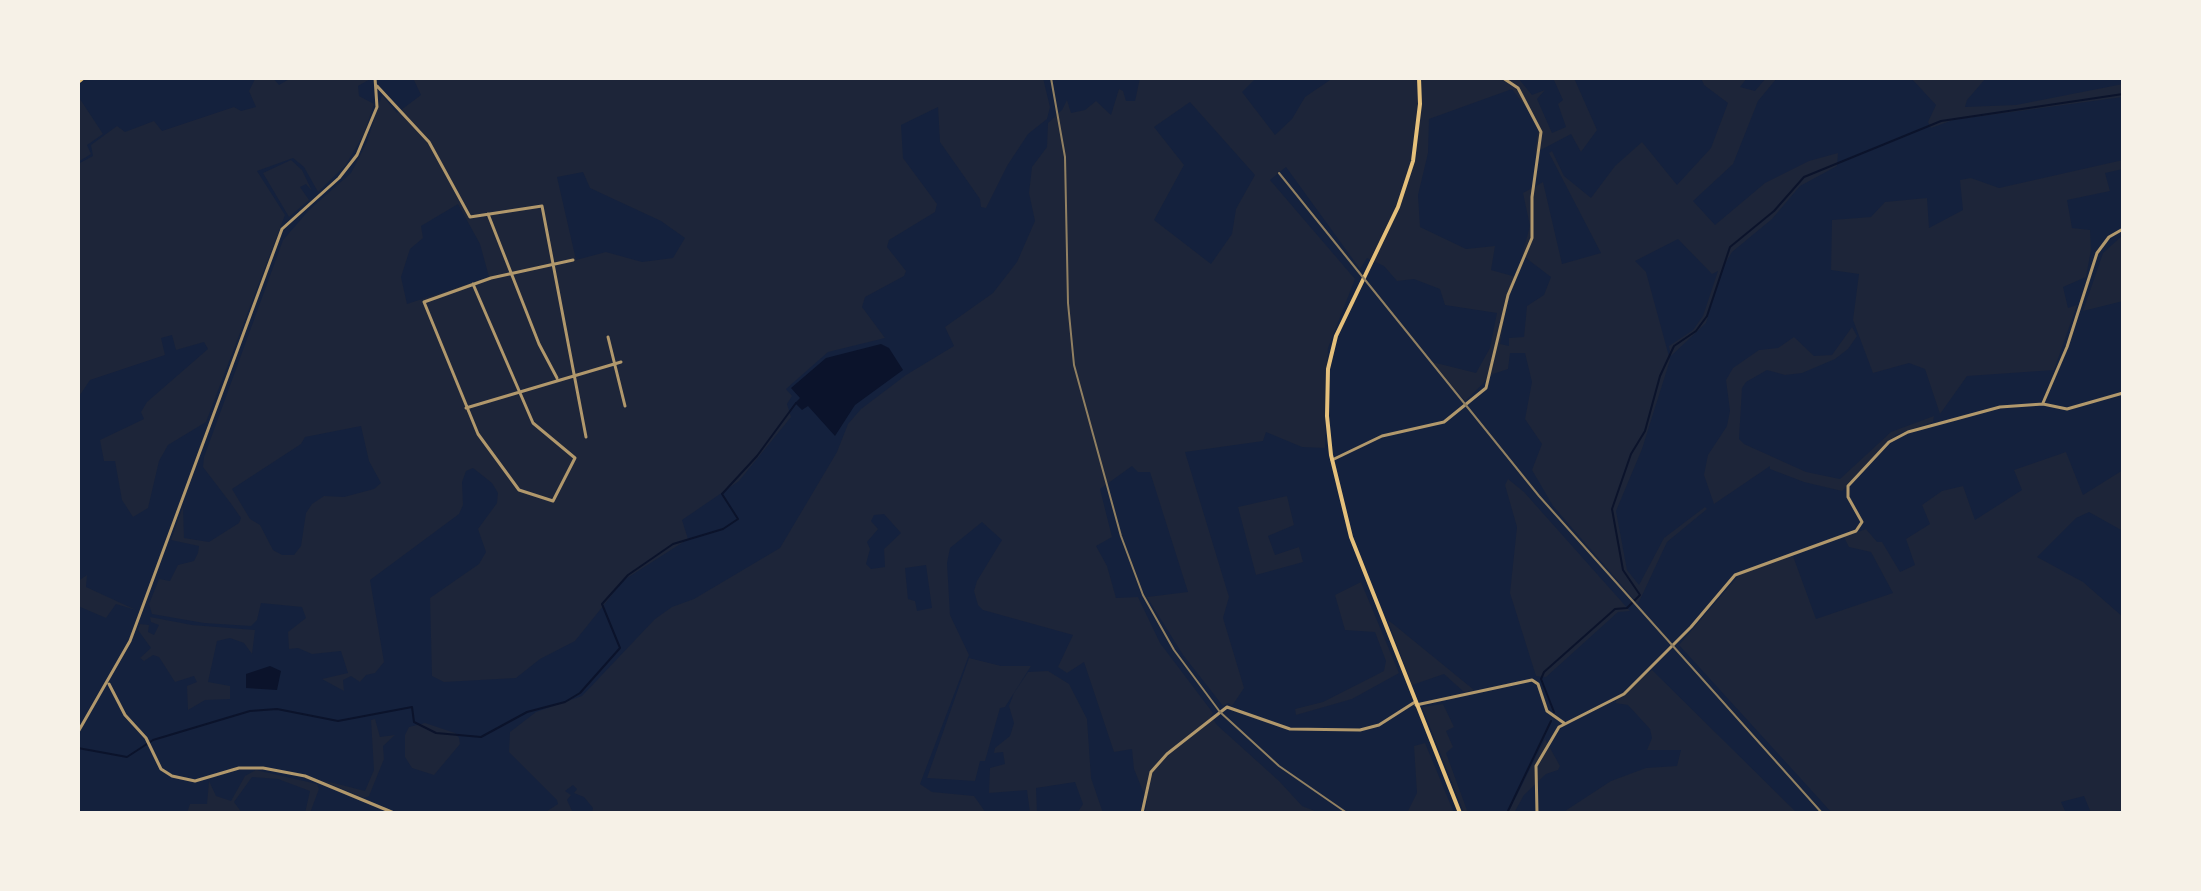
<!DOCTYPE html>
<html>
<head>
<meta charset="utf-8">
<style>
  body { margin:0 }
  #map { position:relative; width:2201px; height:891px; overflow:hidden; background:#14213d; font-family:"Fira Sans Condensed",sans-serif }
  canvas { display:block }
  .frame { position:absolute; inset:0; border:80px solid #f6f1e7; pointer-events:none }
</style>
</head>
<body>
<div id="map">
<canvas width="2201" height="891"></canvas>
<div class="frame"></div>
</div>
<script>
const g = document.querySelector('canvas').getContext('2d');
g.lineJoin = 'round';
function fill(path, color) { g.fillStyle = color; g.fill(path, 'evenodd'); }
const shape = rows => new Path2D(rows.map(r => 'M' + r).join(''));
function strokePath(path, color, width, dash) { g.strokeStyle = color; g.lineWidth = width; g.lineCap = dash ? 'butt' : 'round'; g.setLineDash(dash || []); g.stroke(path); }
fill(shape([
  [273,78,279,85,291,78,372,78,358,86,359,96,374,104,364,134,345,166,318,192,304,167,293,158,257,171,285,215,206,422,168,445,159,461,148,508,133,517,122,500,115,461,104,461,100,440,144,419,141,412,147,402,208,349,204,342,176,350,172,335,161,338,165,355,90,380,78,398,78,164,93,156,91,145,117,126,125,132,154,121,162,131,234,107,241,111,256,107,249,91,255,79],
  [413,78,1043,78,1050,107,1047,119,1028,134,1007,166,986,208,981,207,980,199,940,142,938,107,901,125,903,158,937,204,935,212,889,240,887,247,906,271,904,276,865,297,862,307,885,338,828,352,786,389,792,396,787,404,791,417,739,481,682,520,688,539,624,580,575,641,540,659,516,678,444,682,432,676,430,598,479,564,486,552,478,529,497,503,498,493,492,483,473,468,466,471,462,482,463,505,459,514,370,580,384,662,375,673,366,675,360,682,351,676,343,680,344,691,322,679,348,673,341,651,312,654,298,648,289,649,288,632,306,618,302,607,261,603,257,620,251,626,204,623,152,614,149,604,159,579,170,581,178,565,194,561,198,553,199,546,171,540,183,506,184,538,209,542,239,523,241,518,232,505,203,467,204,457,283,240,309,210,351,173,367,142,382,95,397,113,421,95],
  [583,172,590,188,661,221,685,238,673,258,642,262,606,252,576,260,557,177],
  [458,204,480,244,489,277,407,304,401,277,410,249,423,238,421,226],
  [361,426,369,461,381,483,374,489,344,497,324,496,312,504,306,513,301,546,294,555,282,555,273,550,260,525,250,519,232,489,301,444,305,437],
  [1140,78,1256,78,1242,92,1275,135,1292,119,1305,97,1333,78,1518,78,1532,95,1545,90,1537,99,1552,133,1566,127,1558,104,1563,100,1553,78,1574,78,1597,130,1581,152,1571,134,1535,153,1538,130,1531,114,1512,89,1429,119,1428,153,1418,195,1420,227,1466,249,1495,246,1491,270,1516,277,1508,296,1500,344,1509,346,1509,338,1524,337,1527,306,1544,295,1551,277,1522,255,1530,226,1523,193,1543,182,1562,264,1601,253,1549,153,1552,151,1564,176,1591,198,1615,166,1642,142,1677,185,1711,148,1728,103,1704,85,1701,78,1747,78,1740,87,1755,91,1766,78,1777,78,1758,101,1733,164,1693,201,1715,225,1765,183,1809,161,1838,153,1837,166,1800,186,1772,219,1732,252,1723,267,1706,323,1671,356,1669,346,1693,330,1703,316,1718,271,1712,274,1678,239,1635,261,1646,272,1670,360,1642,449,1616,511,1627,570,1639,585,1664,538,1705,507,1707,509,1667,542,1638,604,1553,506,1532,470,1542,444,1525,419,1532,382,1525,353,1510,353,1508,369,1493,374,1465,401,1432,362,1476,373,1490,348,1497,313,1445,305,1440,289,1414,279,1397,281,1384,266,1367,258,1360,269,1286,167,1270,180,1355,279,1328,348,1325,448,1302,447,1266,432,1263,441,1185,452,1229,597,1223,618,1244,688,1232,706,1228,703,1223,706,1183,655,1147,597,1188,592,1150,472,1138,472,1132,466,1100,489,1112,537,1096,546,1107,566,1116,598,1138,597,1160,643,1213,713,1211,716,1217,725,1279,781,1302,806,1320,813,1145,813,1147,801,1134,769,1132,749,1114,752,1084,662,1067,673,1058,667,1073,635,983,610,978,605,974,591,977,581,1002,540,982,522,950,548,947,563,950,615,969,655,920,784,932,792,974,796,986,813,592,813,593,808,584,797,574,793,577,789,573,785,565,791,571,795,567,800,573,813,544,813,558,804,557,800,509,752,510,732,536,712,582,696,655,619,672,607,694,599,780,548,837,452,848,424,861,409,906,375,954,346,945,327,993,293,1017,262,1035,221,1029,193,1032,167,1047,147,1048,123,1062,110,1067,100,1071,113,1085,110,1096,101,1111,115,1119,89,1123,91,1126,101,1135,101],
  [1190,102,1255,175,1236,209,1232,234,1211,264,1154,220,1184,165,1154,127],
  [884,514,901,533,884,549,885,567,871,569,866,564,870,549,867,542,878,529,871,521,874,515],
  [926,565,932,608,917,611,915,601,908,599,905,568],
  [1911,78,1986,78,1967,100,1965,107,2016,105,2123,84,2123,97,1953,120,1931,128,1928,122,1936,105],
  [78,96,103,134,87,145,91,154,78,162],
  [291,160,302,170,312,191,306,184,300,187,309,200,289,217,263,173],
  [2123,160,2123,169,2105,173,2110,191,2067,200,2072,228,2090,230,2091,250,2086,277,2063,287,2068,308,2077,305,2054,370,1967,376,1940,414,1925,369,1909,363,1873,373,1853,320,1859,274,1831,270,1832,220,1871,217,1885,202,1927,198,1929,228,1963,210,1960,180,1971,178,1999,188],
  [2123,235,2123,301,2083,311,2103,253],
  [1852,327,1857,336,1848,349,1835,359,1802,373,1785,375,1767,370,1746,382,1742,388,1739,439,1744,444,1806,472,1840,479,1891,432,1934,416,1933,422,1896,435,1842,491,1804,482,1770,469,1770,466,1714,504,1704,475,1708,455,1727,426,1730,411,1726,380,1733,368,1759,350,1778,348,1794,337,1814,356,1832,355],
  [2066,452,2083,495,2123,470,2123,531,2089,512,2076,518,2037,557,2083,582,2123,617,2123,810,2091,813,2084,796,2061,802,2066,813,1832,813,1679,645,1740,574,1793,556,1816,619,1893,593,1871,552,1849,547,1844,537,1866,529,1877,542,1882,542,1900,572,1915,565,1906,539,1930,524,1922,505,1942,491,1963,486,1975,520,2022,490,2014,470],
  [1508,479,1524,492,1630,611,1618,612,1546,677,1536,676,1510,593,1517,527,1505,485],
  [1287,496,1294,525,1268,536,1275,555,1299,547,1303,562,1256,575,1238,507],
  [87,575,86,587,136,610,116,604,106,618,78,606,78,581],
  [1361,582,1399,673,1352,699,1296,715,1295,709,1323,702,1384,671,1386,661,1375,632,1345,630,1335,595],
  [150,617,192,625,255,630,252,654,244,643,230,638,217,641,208,682,230,686,230,699,205,700,188,710,187,686,197,682,194,676,175,682,159,657,153,655,144,661,140,658,151,648,138,630,140,624,149,625,148,632,154,635,159,625,151,622],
  [1387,619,1474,690,1464,692,1444,674,1412,685],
  [969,658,1001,666,1031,666,1005,707,1000,708,985,761,980,761,975,781,927,778],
  [1652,670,1797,813,1562,813,1611,781,1646,768,1677,766,1681,750,1647,750,1652,738,1650,729,1628,705,1615,703,1620,694],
  [1048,671,1069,684,1087,719,1091,778,1103,813,1068,813,1078,812,1083,804,1075,782,1036,788,1037,813,1030,813,1027,790,989,793,990,768,1005,764,1003,752,994,753,995,748,1010,736,1014,723,1009,706,1014,693,1028,672],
  [1443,704,1454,727,1446,731,1453,747,1446,753,1468,813,1464,813,1422,707],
  [375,719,380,737,395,735,383,746,384,759,369,796,364,798,318,779,365,791,374,770,371,720],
  [425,723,455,733,459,738,460,744,434,775,412,768,405,757,405,735,409,727],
  [1545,739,1560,766,1558,770,1546,774,1524,795,1514,813,1508,813],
  [1425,743,1438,774,1454,813,1407,813,1417,793,1414,746],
  [256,770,317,784,319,789,310,813,305,813,310,791,278,779,252,777,234,802,242,813,187,813,190,804,207,804,209,781,216,796,231,801,245,776]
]), '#1d2539');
fill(shape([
  [881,344,889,348,903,370,855,405,835,436,808,406,802,410,795,403,800,398,791,388,826,358],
  [270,666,281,671,277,690,246,688,246,674]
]), '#0b132b');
strokePath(shape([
  [1554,712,1541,679,1544,672,1615,609,1627,608,1640,595,1623,570,1612,509,1631,454,1645,431,1660,376,1674,346,1696,331,1707,316,1730,247,1774,211,1804,177,1941,121,2123,94],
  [78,748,127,757,153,740,250,711,277,709,338,721,412,707,414,722,436,733,481,737,527,712,565,702,580,693,620,648,602,604,628,575,673,544,723,529,738,519,722,494,757,456,796,403],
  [1507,813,1551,721]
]), '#0b132b', 2);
strokePath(shape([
  [377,86,429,142,470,217,542,206,586,437],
  [488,214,539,344,557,378],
  [473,284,533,423,575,458,553,501,519,490,478,434,424,302,491,278,573,260],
  [608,337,625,406],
  [2043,403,2067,347,2097,253,2109,237,2123,229],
  [466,408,621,362],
  [1332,460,1382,436,1444,422,1486,388,1508,295,1532,238,1532,197,1541,132,1518,88,1503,78],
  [109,684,125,715,146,738,161,769,172,776,195,781,239,768,263,768,305,776,394,813],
  [1416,705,1532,680,1538,684,1547,711,1564,723],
  [78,732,130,641,282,229,339,178,357,155,377,107,375,78],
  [1142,813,1151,772,1167,754,1227,707,1290,729,1360,730,1379,725,1415,702],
  [1537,813,1536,766,1559,727,1624,694,1691,627,1735,575,1856,531,1862,522,1848,497,1848,486,1889,442,1908,432,2000,407,2043,404,2067,409,2123,393]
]), '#b1986c', 3);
strokePath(shape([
  [1419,78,1420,104,1413,161,1398,207,1336,336,1328,369,1327,416,1331,455,1351,537,1460,813],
  [78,82,83,78]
]), '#e5c07b', 4);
strokePath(shape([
  [1051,78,1065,157,1068,303,1074,365,1121,536,1143,595,1174,650,1220,712,1279,766,1347,813],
  [1279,173,1539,496,1822,813]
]), '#918062', 2);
</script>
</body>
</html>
